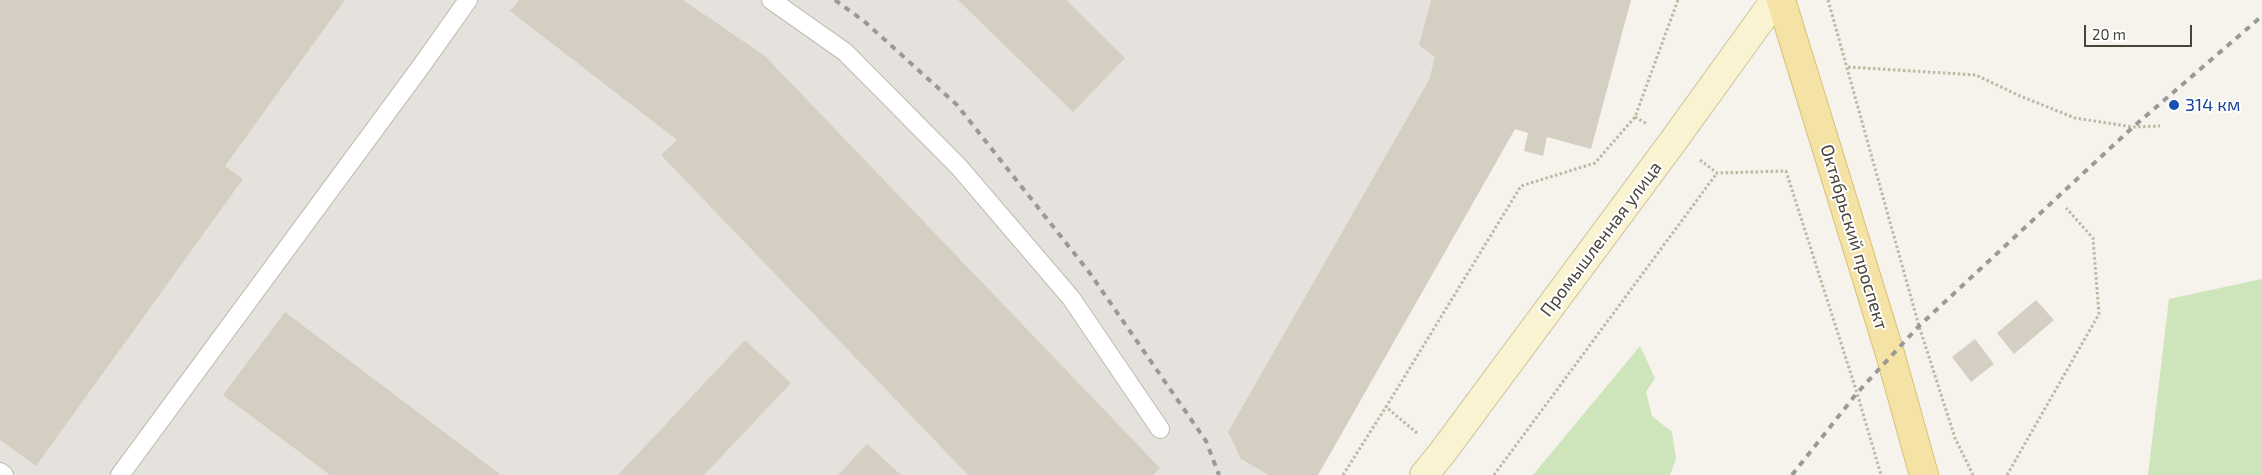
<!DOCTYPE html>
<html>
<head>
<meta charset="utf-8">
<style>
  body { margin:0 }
  #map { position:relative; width:2262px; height:475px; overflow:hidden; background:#f5f3ec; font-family:"Exo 2",sans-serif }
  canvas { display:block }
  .scale { position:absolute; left:2084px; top:25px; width:108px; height:22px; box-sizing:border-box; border:2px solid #48443a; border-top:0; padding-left:6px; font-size:15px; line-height:18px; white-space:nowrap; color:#48443a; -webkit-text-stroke:4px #fff; paint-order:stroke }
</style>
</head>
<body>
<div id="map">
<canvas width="2262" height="475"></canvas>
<div class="scale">20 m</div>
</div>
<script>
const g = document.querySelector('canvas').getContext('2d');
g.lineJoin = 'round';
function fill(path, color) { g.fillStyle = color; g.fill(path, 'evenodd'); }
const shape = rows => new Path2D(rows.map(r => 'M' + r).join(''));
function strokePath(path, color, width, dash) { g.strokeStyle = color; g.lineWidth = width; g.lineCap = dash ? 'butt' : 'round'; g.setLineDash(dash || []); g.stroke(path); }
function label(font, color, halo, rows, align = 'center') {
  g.font = font + ' "Exo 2",sans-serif'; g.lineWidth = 4; g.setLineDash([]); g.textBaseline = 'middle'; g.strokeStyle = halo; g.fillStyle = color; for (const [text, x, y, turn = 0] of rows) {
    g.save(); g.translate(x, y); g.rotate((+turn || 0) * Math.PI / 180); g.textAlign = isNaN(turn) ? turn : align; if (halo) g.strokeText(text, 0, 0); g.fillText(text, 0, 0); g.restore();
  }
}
fill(shape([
  [0,0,1548,0,1515,129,1318,475,0,475]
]), '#e5e2dd');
fill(shape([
  [2262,279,2262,475,2148,475,2169,299],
  [1640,346,1655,378,1646,392,1652,416,1672,432,1676,459,1670,475,1533,475]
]), '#cee4ba');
fill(shape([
  [0,0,345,0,225,166,243,179,36,466,0,440],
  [519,0,683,0,765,56,1160,468,1153,475,968,475,661,155,677,140,510,11],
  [958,0,1066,0,1125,58,1073,112],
  [1431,0,1631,0,1591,149,1547,137,1543,156,1524,151,1528,133,1515,129,1318,475,1269,475,1241,459,1228,432,1429,80,1435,57,1419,45],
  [2036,300,2054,320,2014,354,1997,333],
  [285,312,501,475,330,475,223,395],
  [1975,339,1994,364,1971,382,1952,357],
  [745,340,791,383,704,475,618,475],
  [867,444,901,475,838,475]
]), '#d5cfc3');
const service = shape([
  [771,0,845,52,959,167,1071,298,1160,429],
  [0,472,4,475],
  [120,475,422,65,468,0]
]);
const secondary = shape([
  [1424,475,1442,453,1674,140,1775,0]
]);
const primary = shape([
  [1781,0,1891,357,1924,475]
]);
strokePath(service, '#bfbbb0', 20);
strokePath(secondary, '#cfc7a1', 30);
strokePath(primary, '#d9c276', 30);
strokePath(shape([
  [1828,0,1919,326,1955,438,1973,475],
  [1848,67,1976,75,2020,96,2075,118,2133,127,2160,126],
  [1635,117,1647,124],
  [1700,160,1717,173,1786,171,1857,393,1881,475],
  [1417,433,1386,407,1521,186,1595,163,1635,117,1678,0],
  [1343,475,1386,407],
  [1494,475,1717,173],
  [2007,475,2099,314,2093,238,2066,208]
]), '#c0b7a2', 3, [2.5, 2.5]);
strokePath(service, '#fff', 18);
strokePath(secondary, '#faf3d1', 28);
strokePath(primary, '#f4e3a5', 28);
strokePath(shape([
  [835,0,865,22,957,105,1089,272,1206,441,1219,475],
  [1792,475,1857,393,1919,326,2133,127,2262,16]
]), '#999', 4, [6, 6]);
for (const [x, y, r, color] of [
  [2174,105,6,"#1a4fb4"]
]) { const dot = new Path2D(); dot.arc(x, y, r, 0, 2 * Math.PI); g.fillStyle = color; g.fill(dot); strokePath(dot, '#fff', 2); }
label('18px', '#164399', '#fff', [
  ["314 км",2185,105]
], 'left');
label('18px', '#48443a', '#fff', [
  ["Октябрьский проспект",1854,237,73],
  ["Промышленная улица",1601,239,-53]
]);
</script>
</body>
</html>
